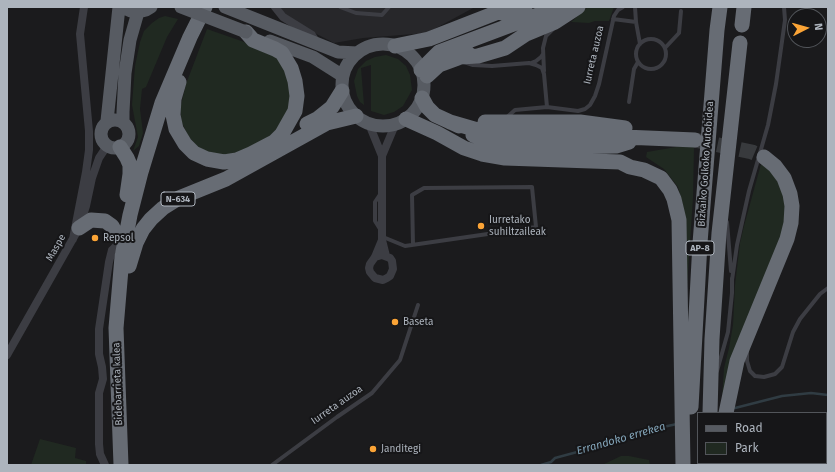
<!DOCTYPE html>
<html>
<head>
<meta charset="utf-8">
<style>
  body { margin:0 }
  #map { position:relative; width:835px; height:472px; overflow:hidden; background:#1b1b1d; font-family:"Fira Sans",sans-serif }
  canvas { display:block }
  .frame { position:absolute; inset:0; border:8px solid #adb4bd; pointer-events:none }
  .legend { position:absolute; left:697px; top:412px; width:130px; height:52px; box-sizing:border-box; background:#161618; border:1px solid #52555a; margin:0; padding:5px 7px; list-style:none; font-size:12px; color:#adb4bd }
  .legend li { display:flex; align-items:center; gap:8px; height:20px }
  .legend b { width:20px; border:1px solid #52555a }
  .north { position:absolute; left:787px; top:8px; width:40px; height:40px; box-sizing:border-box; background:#161618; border:1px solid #52555a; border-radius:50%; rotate:84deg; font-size:11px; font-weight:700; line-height:16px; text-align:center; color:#adb4bd }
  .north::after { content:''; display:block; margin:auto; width:14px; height:18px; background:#fba436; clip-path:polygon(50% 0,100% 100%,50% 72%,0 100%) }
</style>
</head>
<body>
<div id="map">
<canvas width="835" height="472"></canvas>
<div class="frame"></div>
<ul class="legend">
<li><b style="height:5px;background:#575b62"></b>Road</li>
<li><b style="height:11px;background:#202921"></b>Park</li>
</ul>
<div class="north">N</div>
</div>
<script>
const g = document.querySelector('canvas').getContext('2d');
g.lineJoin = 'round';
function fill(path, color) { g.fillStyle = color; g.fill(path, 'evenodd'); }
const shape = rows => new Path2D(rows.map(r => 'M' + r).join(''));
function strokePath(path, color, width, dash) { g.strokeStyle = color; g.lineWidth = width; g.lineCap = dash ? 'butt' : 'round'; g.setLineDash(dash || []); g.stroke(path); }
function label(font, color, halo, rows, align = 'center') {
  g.font = font + ' "Fira Sans",sans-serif'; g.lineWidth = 4; g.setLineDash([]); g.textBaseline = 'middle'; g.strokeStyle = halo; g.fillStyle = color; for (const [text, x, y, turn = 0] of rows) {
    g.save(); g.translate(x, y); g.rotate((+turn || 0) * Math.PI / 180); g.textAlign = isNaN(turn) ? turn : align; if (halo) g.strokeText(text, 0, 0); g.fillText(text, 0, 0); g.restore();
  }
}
fill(shape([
  [273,7,475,7,427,33,363,38,334,43,276,13]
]), '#27272a');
fill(shape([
  [588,7,614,7,609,21,595,21,589,23,571,22],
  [165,16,178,19,167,37,146,87,142,89,140,109,143,133,139,146,133,151,138,137,132,105,135,66,140,42,144,31,152,23,159,18],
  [207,29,270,51,281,58,292,85,287,116,270,138,232,156,207,153,197,146,189,137,182,123,180,109,186,84],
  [386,55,398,59,406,66,410,75,412,90,403,106,394,112,384,115,371,111,371,65,361,68,364,105,360,102,357,96,354,81,358,69,366,61,375,57],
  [676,147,694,147,693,198,685,317,683,205,678,187,664,169,646,157,647,152],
  [761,164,770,170,779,183,784,196,786,215,782,235,721,413,724,368,729,348,733,325,735,285,740,243,744,226],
  [40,439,76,448,75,458,86,461,86,465,31,465],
  [621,456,629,456,649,460,650,465,602,465]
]), '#202921');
strokePath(shape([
  [735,408,782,396,811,393,828,395],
  [541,465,551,462,555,458,603,445,649,430,677,424]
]), '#303c43', 2.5);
strokePath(shape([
  [695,140,752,152,764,157]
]), '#383a3d', 15, [15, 8]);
strokePath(shape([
  [340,7,356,13,382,15,389,7],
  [635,7,636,22],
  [613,19,636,22,640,44],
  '636 54a15 15 0 1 1 30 0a15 15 0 1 1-30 0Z',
  [665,48,679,33,681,11],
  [464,62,473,65,492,66,529,63,536,65,542,68,544,74,547,107,578,111,585,109,590,105,595,96,599,84,614,16,618,10,623,7],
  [531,63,536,61,541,57,543,54],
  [544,71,543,48,546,36,553,29],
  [629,102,634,69,638,62],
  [506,118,515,110,547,107],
  [727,222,731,271],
  [380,229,375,221,375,202,381,193],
  [383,237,405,246,536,227,532,187,424,188,412,195,413,245],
  [732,280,737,245,749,191,768,125,776,84,785,20,784,7],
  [747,351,747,361,750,371,755,376,764,377,775,374,782,367,793,332,800,319,820,294,828,288],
  [717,371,728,332,732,293,732,278],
  [272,465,337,417,372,393,400,360,418,305]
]), '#3c3d43', 4);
strokePath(shape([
  [275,7,283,17,312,35,317,43],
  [369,124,382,156],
  [73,239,86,172,89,150,89,131,80,34,84,7],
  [386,256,382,240,382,156,395,125],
  [375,257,382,255,390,258,392,261,393,269,390,276,387,278,383,280,375,278,370,272,369,268,370,264,375,257,382,240],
  [7,355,79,228,86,206,92,178,99,158,107,146],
  [105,465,100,454,99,444,99,393,103,379,102,367,99,354,99,329,109,262,112,250,116,246]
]), '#3c3d43', 8);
strokePath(shape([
  [122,7,131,11,138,12,146,10,151,7],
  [225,7,338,52,357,53],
  [270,41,313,57,343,76],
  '342 85a41 41 0 1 1 82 0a41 41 0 1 1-82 0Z',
  '101 134a14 14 0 1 1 28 0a14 14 0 1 1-28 0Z',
  [107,121,119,7],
  [123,122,123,112,125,73,130,40,138,12]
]), '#575b62', 13);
strokePath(shape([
  [502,13,525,7],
  [742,25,744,7],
  [395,46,429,39,511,7],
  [459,57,478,56,505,48,526,34,555,22,578,7],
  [421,70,439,52,559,7],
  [427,76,439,65,469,54],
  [179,82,174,99,173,115,176,129,185,144,194,153,207,159,224,162,237,160,251,154,274,142,282,134,295,111,297,96,295,81,291,68,282,53,275,49,253,40,246,32],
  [422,98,427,107,435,115,459,126],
  [406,119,437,133,464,148,482,154,505,158,620,162,630,167,644,170,661,178,670,190,674,199,679,220,683,465],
  [450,122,481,131,695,140],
  [485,122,580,122,625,128],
  [307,124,317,119,332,107,342,91],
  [473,135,488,141,499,144,521,146,567,147,616,146,629,142],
  [120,147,127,158,130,165,130,174,127,195],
  [79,228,91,220,105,221,112,226,118,237],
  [129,266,136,243,143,229,151,219,163,208,179,198,226,179,327,123,356,116],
  [691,407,700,243,717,30,720,7],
  [710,413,712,339,719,233,740,43],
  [726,413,737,361,787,239,791,223,792,206,790,194,784,178,775,166,764,157],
  [121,465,116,328,122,257,130,215,141,172,162,103,190,37,205,7],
  [719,465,719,463]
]), '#676c74', 15);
strokePath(shape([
  [181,7,246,32]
]), '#575b62', 13);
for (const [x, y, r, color] of [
  [481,226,4,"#fba436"],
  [95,238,4,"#fba436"],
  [395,322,4,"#fba436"],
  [373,449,4,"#fba436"]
]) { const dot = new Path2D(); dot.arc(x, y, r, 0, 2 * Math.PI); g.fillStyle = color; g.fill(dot); strokePath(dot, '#161618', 1.5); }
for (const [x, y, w] of [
  [178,199,34],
  [700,248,28]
]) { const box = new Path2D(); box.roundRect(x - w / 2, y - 7, w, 14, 3); g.fillStyle = '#161618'; g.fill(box); strokePath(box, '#adb4bd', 1); }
label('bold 9px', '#adb4bd', null, [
  ["N-634",178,199],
  ["AP-8",700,248]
]);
label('10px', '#adb4bd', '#161618', [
  ["Iurreta auzoa",594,55,-77],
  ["Bizkaiko Golkoko Autobidea",706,164,-86],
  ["Maspe",56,248,-61],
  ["Bidebarrieta kalea",118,384,-92],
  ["Iurreta auzoa",337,405,-35]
]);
label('10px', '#adb4bd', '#161618', [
  ["Iurretako",489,220],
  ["suhiltzaileak",489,232],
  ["Repsol",103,238],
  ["Baseta",403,322],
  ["Janditegi",381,449]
], 'left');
label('italic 11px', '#83a5b9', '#161618', [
  ["Errandoko errekea",621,439,-16]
]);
</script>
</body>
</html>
